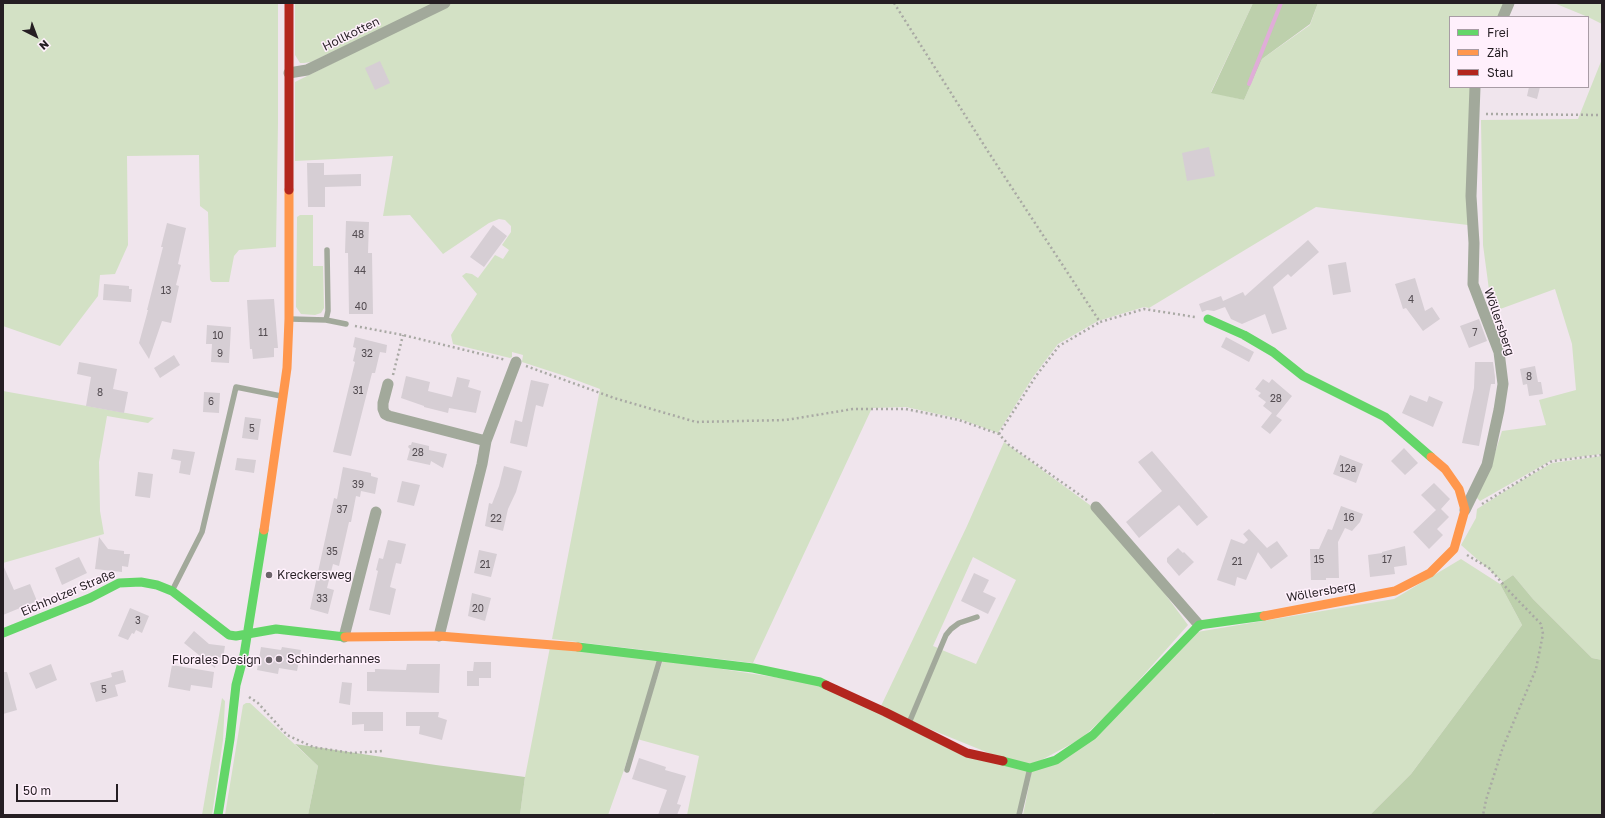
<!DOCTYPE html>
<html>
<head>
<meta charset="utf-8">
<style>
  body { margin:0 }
  #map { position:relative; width:1605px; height:818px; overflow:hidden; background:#f0e5ed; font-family:"Golos Text",sans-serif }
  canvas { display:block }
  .frame { position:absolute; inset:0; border:4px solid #251e23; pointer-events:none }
  .legend { position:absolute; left:1449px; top:16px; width:140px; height:72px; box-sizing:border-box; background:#fff0fc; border:1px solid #a89ca5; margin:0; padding:5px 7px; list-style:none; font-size:12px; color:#251e23 }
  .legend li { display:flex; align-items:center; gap:8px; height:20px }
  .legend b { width:20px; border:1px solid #a89ca5 }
  .north { position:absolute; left:16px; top:16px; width:40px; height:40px; -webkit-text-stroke:3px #fff0fc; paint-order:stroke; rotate:138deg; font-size:11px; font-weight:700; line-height:16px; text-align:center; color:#251e23 }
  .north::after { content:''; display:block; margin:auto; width:14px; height:18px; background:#251e23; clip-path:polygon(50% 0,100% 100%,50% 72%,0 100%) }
  .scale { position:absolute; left:16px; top:784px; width:102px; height:18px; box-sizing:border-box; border:2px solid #251e23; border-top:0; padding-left:5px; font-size:12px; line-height:14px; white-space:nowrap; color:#251e23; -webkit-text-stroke:3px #fff0fc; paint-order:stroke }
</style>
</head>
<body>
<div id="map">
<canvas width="1605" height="818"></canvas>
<div class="frame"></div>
<ul class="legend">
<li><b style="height:5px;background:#63d668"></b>Frei</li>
<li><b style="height:5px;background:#ff974d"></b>Zäh</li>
<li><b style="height:5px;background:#b3261e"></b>Stau</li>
</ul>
<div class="north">N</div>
<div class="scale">50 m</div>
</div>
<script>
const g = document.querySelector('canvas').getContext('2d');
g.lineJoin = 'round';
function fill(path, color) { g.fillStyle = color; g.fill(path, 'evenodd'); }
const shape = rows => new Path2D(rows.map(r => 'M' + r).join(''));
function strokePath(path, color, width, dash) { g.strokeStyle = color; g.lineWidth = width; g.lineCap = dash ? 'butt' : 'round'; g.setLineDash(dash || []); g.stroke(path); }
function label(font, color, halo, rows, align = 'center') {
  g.font = font + ' "Golos Text",sans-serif'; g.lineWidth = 3; g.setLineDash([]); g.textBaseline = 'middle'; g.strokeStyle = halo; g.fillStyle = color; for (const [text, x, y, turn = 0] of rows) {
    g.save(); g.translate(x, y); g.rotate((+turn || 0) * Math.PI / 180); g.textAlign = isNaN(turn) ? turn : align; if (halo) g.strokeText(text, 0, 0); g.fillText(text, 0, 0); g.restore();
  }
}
fill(shape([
  [3,3,278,3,278,123,276,247,239,250,234,256,229,282,212,282,210,280,208,212,200,206,199,155,127,156,128,245,115,274,100,275,98,296,60,346,3,326],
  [295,3,436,3,311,62,304,63,300,63,295,55],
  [453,3,1253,3,1211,92,1244,100,1262,59,1310,25,1318,3,1507,3,1502,17,1450,17,1450,87,1473,87,1468,225,1316,207,1149,308,1144,307,1098,321,1058,344,1033,377,998,433,960,419,906,407,872,408,753,663,552,639,600,389,565,376,522,362,523,355,512,352,512,357,510,358,453,344,451,335,477,294,462,276,466,273,472,274,478,278,495,255,503,259,509,250,502,245,511,232,511,226,505,220,499,219,489,223,443,254,410,215,383,216,393,156,295,161,295,82],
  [1554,3,1602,3,1602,24,1588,17],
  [1602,59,1602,454,1552,460,1480,501,1476,497,1489,471,1502,431,1546,425,1539,400,1576,390,1572,344,1555,289,1492,312,1483,245,1481,120,1578,119],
  [300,215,313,215,313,266,323,266,324,308,321,313,315,315,301,314,296,307,297,220,297,217],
  [3,391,154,418,148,423,107,416,99,462,100,511,104,534,3,563],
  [1004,442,1094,508,1142,563,1188,625,1092,733,1030,766,968,750,911,723,942,650,976,664,1016,580,973,557,933,646,938,648,908,720,881,706,967,526],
  [1602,456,1602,660,1592,658,1533,599,1513,575,1503,582,1461,545,1476,518,1477,509,1521,481,1552,463],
  [1461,559,1500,584,1522,625,1411,774,1370,815,1215,815,1214,813,1211,815,1023,815,1032,770,1057,761,1197,632,1394,599],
  [550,647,659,659,624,770,608,815,520,815,525,777],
  [663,660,819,684,1028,769,1017,815,687,815,699,756,637,739],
  [222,698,225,701,223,740,212,815,202,815],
  [246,703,250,703,318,766,308,815,225,815,243,705]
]), '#d3e1c5');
fill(shape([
  [1253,3,1318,3,1310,24,1262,59,1244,100,1211,93],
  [1513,575,1533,599,1592,658,1602,660,1602,815,1370,815,1411,774,1522,625,1500,584],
  [295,744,436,765,525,777,520,815,308,815,318,766]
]), '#bdd0ac');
strokePath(shape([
  [1249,84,1281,3]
]), '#e0add8', 4);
fill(shape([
  [380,61,390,83,375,90,365,68],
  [1529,87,1540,87,1537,99,1527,96],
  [1209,147,1215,176,1187,181,1182,153],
  [307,163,324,163,324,175,361,174,361,186,325,187,325,207,308,207],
  [346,221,369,222,368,253,372,253,373,314,349,314,348,253,345,253],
  [167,223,186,228,178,264,181,265,176,285,179,286,171,323,162,321,149,359,139,343,148,310,147,310,163,247,161,247],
  [493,225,507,236,484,267,470,257],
  [1308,240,1319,252,1291,277,1288,274,1273,287,1287,329,1272,334,1265,314,1242,324,1231,319,1225,307,1214,311,1207,310,1202,312,1199,304,1221,296,1223,301,1243,292,1245,296],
  [1346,262,1351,292,1333,295,1328,265],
  [1415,278,1425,311,1432,307,1440,319,1423,331,1406,308,1403,309,1395,284],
  [104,284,129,286,129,289,132,289,131,302,103,300],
  [274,299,278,348,274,348,274,357,253,359,252,349,250,349,247,300],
  [1479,319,1487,341,1469,348,1460,326],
  [207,325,231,327,229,363,211,362,212,344,206,344],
  [355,337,387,345,386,353,380,352,375,373,372,373,351,456,333,452,355,362,353,361,356,348,353,347],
  [1226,337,1254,352,1249,362,1221,347],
  [174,355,180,365,160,378,154,368],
  [79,362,117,369,113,389,128,392,124,413,86,406,91,377,77,374],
  [1475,362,1493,362,1495,377,1495,384,1491,384,1479,446,1462,443,1474,388],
  [1535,366,1538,382,1541,382,1543,394,1529,396,1527,384,1523,385,1520,369],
  [406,376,430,382,428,391,452,397,457,377,470,380,468,387,481,391,476,413,449,408,448,413,424,407,424,406,401,398],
  [1263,379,1269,383,1272,379,1292,396,1276,416,1282,420,1270,434,1261,427,1272,413,1263,406,1266,402,1258,396,1261,393,1255,389],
  [531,380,549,384,543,407,536,405,527,447,510,443,515,420,522,422],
  [204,392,220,393,219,413,203,412],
  [1410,395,1427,402,1429,396,1443,402,1433,427,1402,413],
  [245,417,261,419,258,440,242,438],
  [412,442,429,446,429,450,447,454,443,468,431,461,430,465,407,460,410,449,408,447,409,445,411,445],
  [1404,448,1418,463,1405,475,1391,461],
  [173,449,195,452,190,475,179,473,181,461,171,459],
  [1152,451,1208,517,1197,526,1179,505,1139,538,1126,522,1162,491,1138,462],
  [1340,455,1363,464,1356,483,1333,474],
  [237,458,256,460,254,473,235,470],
  [504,466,522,471,516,492,508,509,503,531,485,526,489,503,492,504,499,486],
  [343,467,371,473,371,476,378,478,375,494,361,491,360,497,356,496,351,522,349,522,339,566,333,564,327,588,334,590,328,614,310,609,334,498,337,499],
  [138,472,153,474,150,498,135,496],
  [402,481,420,485,414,506,397,502],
  [1434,483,1450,499,1441,509,1449,517,1437,529,1443,535,1429,549,1413,532,1436,510,1421,495],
  [1341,506,1363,514,1360,522,1352,531,1345,528,1338,542,1339,578,1326,578,1326,580,1311,580,1310,549,1319,549,1328,529,1332,530],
  [1249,529,1267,548,1277,541,1288,556,1271,569,1258,552,1246,580,1237,577,1235,586,1217,580,1231,539,1244,544,1248,540,1243,534],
  [99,537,108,549,124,551,124,554,130,554,128,567,122,566,122,572,95,569],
  [388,540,406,544,401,564,396,563,390,587,396,589,390,615,369,610,378,571,376,570,379,558,383,559],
  [1405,546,1407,565,1394,567,1395,574,1370,577,1368,555,1382,553,1382,552],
  [1178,548,1183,553,1184,552,1194,562,1179,576,1167,562,1167,558],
  [479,550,497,554,491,577,474,573],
  [79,557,87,573,62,585,55,568],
  [3,565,14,590,30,584,37,601,3,615],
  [974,573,989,580,983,592,996,598,988,614,961,601],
  [472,593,491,598,485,621,468,616],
  [130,608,149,616,142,633,136,630,134,634,132,633,128,640,118,636],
  [194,631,209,644,225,646,223,658,217,657,215,668,184,643],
  [261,647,281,650,282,647,301,650,297,671,279,668,278,674,257,670],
  [474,662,491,662,491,678,479,678,479,686,467,686,467,671,473,671],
  [51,664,57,680,36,689,29,673],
  [407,664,440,664,439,693,367,691,367,672,375,672,375,669,406,670],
  [172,665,214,672,212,688,191,685,190,691,168,687],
  [123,670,126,682,115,685,118,696,96,702,90,683,112,677,111,673],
  [3,672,7,672,17,710,3,714],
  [342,682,352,683,350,705,339,703],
  [352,712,383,712,383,731,364,731,364,724,352,725],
  [406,712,439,712,438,717,447,720,442,740,419,734,420,726,406,726],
  [639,758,666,767,665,770,686,776,677,804,681,805,677,815,658,815,667,790,632,779]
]), '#d6ced4');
strokePath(shape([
  [894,3,989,153,1100,322,1144,309,1195,317],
  [1486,114,1602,115],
  [355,326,403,335,506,360],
  [526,366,614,398,696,422,786,420,853,409,906,409,959,420,999,434,1009,445,1087,500],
  [393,375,403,335],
  [999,434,1036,376,1059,346,1100,322],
  [1482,504,1552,461,1602,455],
  [1467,555,1489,568,1510,592,1541,624,1543,634,1536,669,1503,747,1486,800,1483,815],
  [249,697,258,703,287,735,313,747,352,753,383,751]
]), '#a9a9a4', 2.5, [2, 3]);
strokePath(shape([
  [291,319,326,320,328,311,327,250],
  [326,320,346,324],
  [173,589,202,532,236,387,281,396],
  [909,723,946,635,951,629,959,623,977,617],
  [627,770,660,659],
  [1019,815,1030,768]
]), '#a2a99b', 5.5);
strokePath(shape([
  [1503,17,1509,3],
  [289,73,307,70,445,3],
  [388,384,383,403,383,409,385,414,389,416,486,441],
  [1096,507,1199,625],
  [1465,510,1487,465,1499,410,1503,384,1499,352,1473,284,1474,243,1471,196,1475,87],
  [439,636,482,464,486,441,516,362],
  [344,637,376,512]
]), '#a2a99b', 11);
strokePath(shape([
  [1208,319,1244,335,1273,352,1303,376,1385,417,1431,457],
  [3,633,90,598,119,583,141,582,157,585,172,591,229,635,236,636,276,629,345,637],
  [578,647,753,668,820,682,826,685],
  [1003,761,1030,768,1056,760,1093,735,1199,625,1264,616],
  [218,815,230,739,236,685,244,655,264,530]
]), '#63d668', 9);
strokePath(shape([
  [264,530,287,368,289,319,289,190],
  [1264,616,1395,591,1430,573,1454,549,1465,510,1459,489,1445,469,1431,457],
  [345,637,439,636,578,647]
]), '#ff974d', 9);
strokePath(shape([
  [289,3,289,190],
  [826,685,885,712,967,753,1003,761]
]), '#b3261e', 9);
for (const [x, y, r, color] of [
  [269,575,4,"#6c646a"],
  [279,659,4,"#6c646a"],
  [269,660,4,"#6c646a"]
]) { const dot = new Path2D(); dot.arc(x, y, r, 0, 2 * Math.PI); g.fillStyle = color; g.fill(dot); strokePath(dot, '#fff0fc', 1.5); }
label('10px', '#524b50', null, [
  ["48",358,235],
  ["44",360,271],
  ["13",166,291],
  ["4",1411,300],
  ["40",361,307],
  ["11",263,333],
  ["7",1475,333],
  ["10",218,336],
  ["9",220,354],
  ["32",367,354],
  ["8",1529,377],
  ["31",358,391],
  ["8",100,393],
  ["28",1276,399],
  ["6",211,402],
  ["5",252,429],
  ["28",418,453],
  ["12a",1348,469],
  ["39",358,485],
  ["37",342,510],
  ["16",1349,518],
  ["22",496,519],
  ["35",332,552],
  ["15",1319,560],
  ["17",1387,560],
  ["21",1237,562],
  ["21",485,565],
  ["33",322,599],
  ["20",478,609],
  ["3",138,621],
  ["5",104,690]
]);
label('12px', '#251e23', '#fff0fc', [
  ["Hollkotten",351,34,-26],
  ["Wöllersberg",1499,322,71],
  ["Wöllersberg",1321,592,-10],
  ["Eichholzer Straße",68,593,-23]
]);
label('12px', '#251e23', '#fff0fc', [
  ["Kreckersweg",277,575],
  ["Schinderhannes",287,659],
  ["Florales Design",261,660,"right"]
], 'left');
</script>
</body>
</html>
